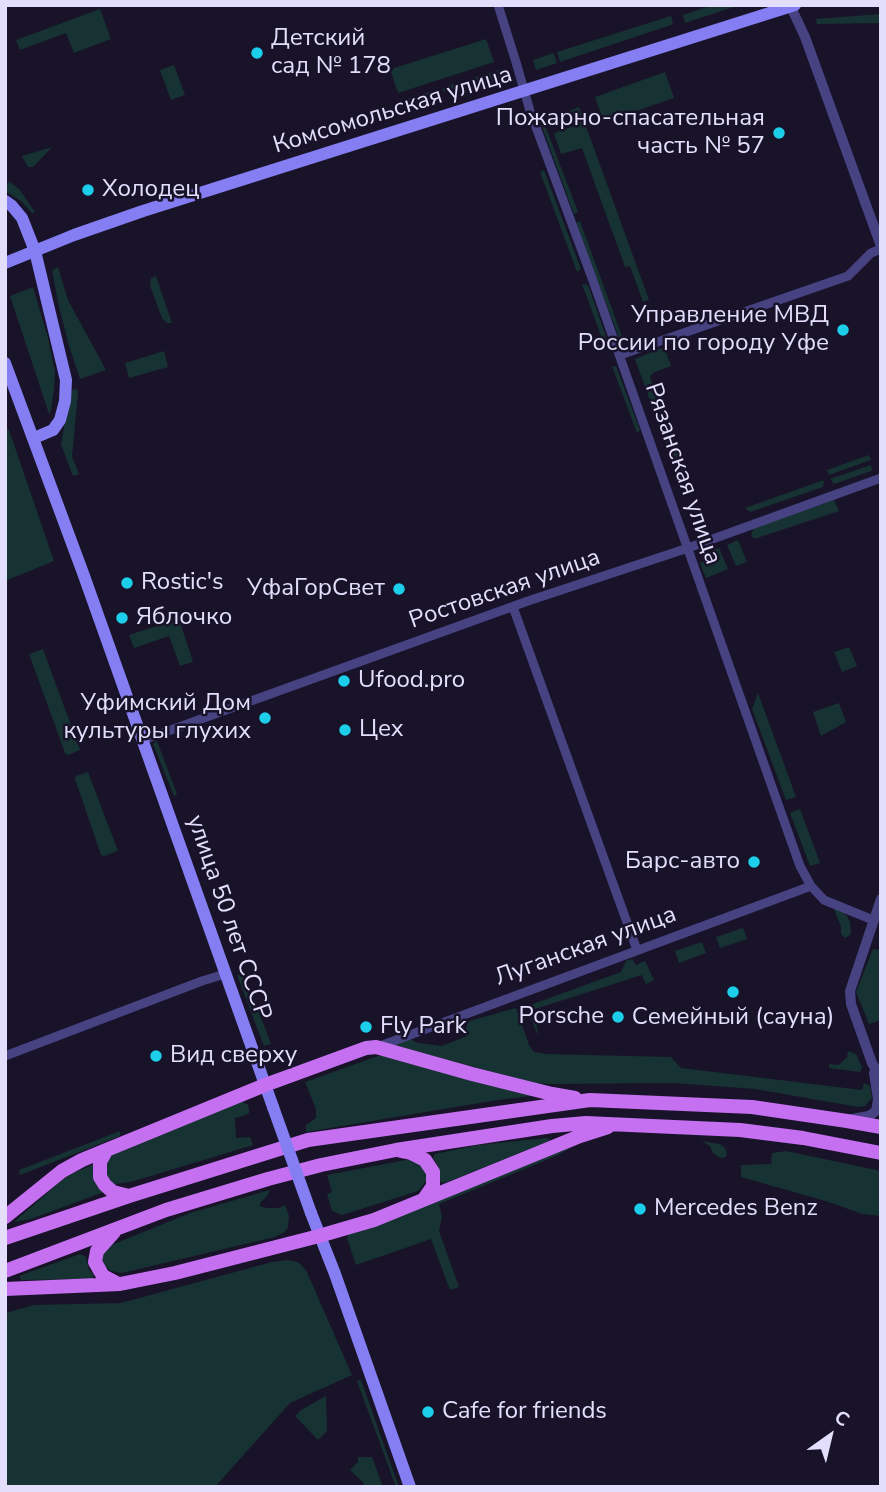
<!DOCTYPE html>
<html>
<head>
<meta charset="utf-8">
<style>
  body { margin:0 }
  #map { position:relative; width:886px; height:1492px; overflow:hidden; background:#181329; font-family:"Nunito Sans",sans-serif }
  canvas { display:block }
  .frame { position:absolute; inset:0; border:7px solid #e2defc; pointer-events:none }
  .north { position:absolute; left:795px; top:1401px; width:70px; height:70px; -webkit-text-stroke:5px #181329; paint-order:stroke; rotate:34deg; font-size:19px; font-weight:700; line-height:28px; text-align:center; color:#e2defc }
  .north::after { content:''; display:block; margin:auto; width:24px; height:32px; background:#e2defc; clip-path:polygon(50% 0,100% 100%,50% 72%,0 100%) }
</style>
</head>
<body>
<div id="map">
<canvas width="886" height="1492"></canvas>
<div class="frame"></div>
<div class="north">С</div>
</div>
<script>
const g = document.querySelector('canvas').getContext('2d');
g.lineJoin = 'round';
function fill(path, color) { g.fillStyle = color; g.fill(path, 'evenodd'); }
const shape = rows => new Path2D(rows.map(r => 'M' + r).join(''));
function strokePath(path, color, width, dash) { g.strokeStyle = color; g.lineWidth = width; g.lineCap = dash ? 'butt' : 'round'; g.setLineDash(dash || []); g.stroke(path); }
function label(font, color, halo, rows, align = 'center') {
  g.font = font + ' "Nunito Sans",sans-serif'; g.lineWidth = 5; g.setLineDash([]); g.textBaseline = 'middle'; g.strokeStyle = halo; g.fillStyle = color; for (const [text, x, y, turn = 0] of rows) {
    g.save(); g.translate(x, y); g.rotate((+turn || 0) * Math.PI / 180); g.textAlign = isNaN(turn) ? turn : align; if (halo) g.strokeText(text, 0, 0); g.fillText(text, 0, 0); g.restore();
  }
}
fill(shape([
  [713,5,740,5,685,23,683,15],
  [100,9,111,39,74,53,66,33,20,50,16,40],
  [881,14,881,23,817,24,816,19],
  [671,16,673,23,671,25,560,62,557,52],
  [486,39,494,62,398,93,391,72,394,68],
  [554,53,557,63,536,70,533,60],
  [174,65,185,95,171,100,160,70],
  [499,70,502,82,466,93,443,91,442,88],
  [665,72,674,98,604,122,595,97],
  [435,90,435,93,418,102,400,108,398,102],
  [579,107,649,300,643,302,630,266,625,267,582,148,561,154,554,133,574,126,569,111],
  [540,112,578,212,574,214,537,113],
  [52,147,33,167,28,167,22,156],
  [544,170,581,269,577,272,540,172],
  [9,181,19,189,35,212,32,213,21,201,5,191],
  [580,221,624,342,621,343,576,223],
  [58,267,68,300,106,370,80,379,69,346,59,307,52,270],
  [156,276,172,323,167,323,162,318,150,286,151,278],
  [582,284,588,285,609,345,606,349],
  [33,287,48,338,55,372,54,390,51,410,49,414,10,296],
  [662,348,665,349,671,366,653,373,650,377,691,488,683,491,635,359],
  [164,351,168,367,129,378,125,363],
  [612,366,616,366,640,430,637,433],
  [77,389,78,393,72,456,79,474,73,476,61,444,71,390],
  [6,428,9,430,54,561,5,581],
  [869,455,871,460,829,475,827,470],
  [871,465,872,469,871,471,834,484,830,479],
  [824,480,823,487,750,512,745,508],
  [834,500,839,511,757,538,753,538,751,535,754,528],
  [738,540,747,562,736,566,727,545],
  [719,548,728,569,706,578,700,563,711,559,708,552],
  [179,619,193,662,180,666,169,636,134,648,129,635],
  [849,647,857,666,842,672,834,652],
  [43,649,80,750,68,755,65,753,29,654],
  [758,693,796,797,786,800,752,709],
  [839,703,846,722,821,736,813,712],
  [157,741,177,794,174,796,153,744],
  [88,772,118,851,104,856,101,855,75,779,76,776],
  [800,809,820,863,810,866,790,813],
  [837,909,842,911,847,916,850,922,851,933,849,936,845,938,841,934,841,926,834,910],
  [743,928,747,939,720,948,716,937],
  [702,942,706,953,679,963,675,951],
  [873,949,881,950,881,1020,869,1024,856,992],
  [632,959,636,965,645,961,654,980,646,984,642,975,535,1009,538,1036,527,1008,530,1005,621,972,626,961],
  [244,973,271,1044,264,1046,237,975],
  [516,1008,529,1045,534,1052,546,1054,671,1057,681,1068,862,1090,864,1083,870,1086,872,1098,865,1106,858,1107,755,1089,674,1083,548,1084,534,1083,391,1045,410,1039,418,1043,442,1046,467,1036,466,1028,469,1021],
  [848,1051,856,1054,862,1067,860,1072,829,1068,829,1064,838,1065,842,1062,847,1057],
  [392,1055,539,1095,498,1100,306,1132,306,1125,316,1118,316,1109,305,1082,378,1056],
  [235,1102,243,1102,248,1105,249,1110,249,1113,246,1115,235,1118,236,1138,250,1137,253,1145,131,1182,114,1184,106,1176,105,1160,110,1153],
  [120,1131,120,1136,20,1175,19,1170],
  [546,1138,550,1139,549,1141,450,1181,443,1183,440,1181,438,1176,439,1167,433,1158,435,1154,478,1145],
  [701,1141,720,1144,725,1148,727,1153,726,1157,720,1158,713,1153,710,1146],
  [568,1144,569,1149,556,1156,439,1204,442,1217,439,1231,459,1287,450,1290,431,1239,356,1265,347,1238,349,1233],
  [786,1151,881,1171,881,1216,862,1214,829,1202,741,1177,741,1165,771,1164,772,1153],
  [411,1159,426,1168,427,1180,418,1191,342,1215,332,1211,327,1194,332,1192,327,1175],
  [94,1164,104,1192,31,1219,14,1222,61,1181,71,1174],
  [270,1190,267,1196,260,1203,260,1206,267,1208,279,1208,285,1205,289,1216,288,1228,283,1233,275,1237,122,1273,111,1271,104,1265,102,1260,103,1253,109,1246,190,1213],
  [80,1254,86,1257,89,1270,94,1274,92,1279,21,1280,19,1276],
  [288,1260,298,1262,306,1270,352,1375,290,1403,215,1487,5,1487,5,1313,34,1305,121,1303,272,1262],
  [361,1380,391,1465,399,1487,396,1487,357,1381],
  [326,1396,327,1431,318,1440,295,1416,301,1410],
  [358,1457,372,1457,383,1487,362,1487,364,1483,350,1470,358,1462]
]), '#173232');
strokePath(shape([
  [498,5,516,62,530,111,592,278,800,866,811,886,824,900,873,920],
  [620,355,848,276,871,253,881,249],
  [513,607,637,950],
  [143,740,528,601,688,548,881,478],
  [380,1046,811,886],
  [5,1056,202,981,225,974]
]), '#474383', 9);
strokePath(shape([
  [790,5,805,37,881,246],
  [881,899,850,991,851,1004,872,1063,881,1079],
  [852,1119,869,1116,876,1111,878,1099,874,1073]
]), '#474383', 10);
strokePath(shape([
  [5,201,12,206,22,218,35,251,66,380,65,401,60,420,53,430,34,438],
  [5,263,74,235,143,211,795,5],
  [5,363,83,573,273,1107],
  [311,1213,335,1274,410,1487]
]), '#857ef3', 12);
strokePath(shape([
  [106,1151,100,1162,100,1177,105,1185,113,1192,129,1196],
  [401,1151,411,1153,425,1160,433,1172,433,1186,424,1199],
  [5,1217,62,1171,82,1160,265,1085,366,1048,376,1047,472,1074,552,1094,575,1098],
  [114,1232,97,1251,95,1262,103,1276,118,1284],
  [5,1238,129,1196,308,1140,590,1100,752,1107,847,1121,881,1127],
  [5,1271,166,1210,268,1179,321,1165,396,1150,552,1126,586,1123,740,1130,803,1138,881,1153],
  [5,1289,120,1284,175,1273,319,1236,374,1220,580,1136,608,1127]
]), '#c56ff1', 14);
strokePath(shape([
  [273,1107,311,1213]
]), '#857ef3', 12);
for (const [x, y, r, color] of [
  [257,53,7,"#1ccee9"],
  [779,133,7,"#1ccee9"],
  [88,190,7,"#1ccee9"],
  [843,330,7,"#1ccee9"],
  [127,583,7,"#1ccee9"],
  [399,589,7,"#1ccee9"],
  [122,618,7,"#1ccee9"],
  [344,681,7,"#1ccee9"],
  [265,718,7,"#1ccee9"],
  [345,730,7,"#1ccee9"],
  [754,862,7,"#1ccee9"],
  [733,992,7,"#1ccee9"],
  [618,1017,7,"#1ccee9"],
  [366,1027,7,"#1ccee9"],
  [156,1056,7,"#1ccee9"],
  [640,1209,7,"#1ccee9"],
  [428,1412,7,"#1ccee9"]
]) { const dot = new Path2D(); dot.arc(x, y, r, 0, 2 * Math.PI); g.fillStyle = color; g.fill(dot); strokePath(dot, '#181329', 2.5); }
label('24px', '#e2defc', '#181329', [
  ["Детский",271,39],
  ["сад № 178",271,67],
  ["Пожарно-спасательная",765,119,"right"],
  ["часть № 57",765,147,"right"],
  ["Холодец",102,190],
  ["Управление МВД",829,316,"right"],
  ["России по городу Уфе",829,344,"right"],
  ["Rostic's",141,583],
  ["УфаГорСвет",385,589,"right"],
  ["Яблочко",136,618],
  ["Ufood.pro",358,681],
  ["Уфимский Дом",251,704,"right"],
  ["культуры глухих",251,732,"right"],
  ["Цех",359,730],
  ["Барс-авто",740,862,"right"],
  ["Porsche",604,1017,"right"],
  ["Семейный (сауна)",733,1018,"center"],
  ["Fly Park",380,1027],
  ["Вид сверху",170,1056],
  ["Mercedes Benz",654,1209],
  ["Cafe for friends",442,1412]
], 'left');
label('24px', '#e2defc', '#181329', [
  ["Комсомольская улица",393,111,-17],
  ["Рязанская улица",682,474,71],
  ["Ростовская улица",505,590,-19],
  ["улица 50 лет СССР",228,918,71],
  ["Луганская улица",586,947,-20]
]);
</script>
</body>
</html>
